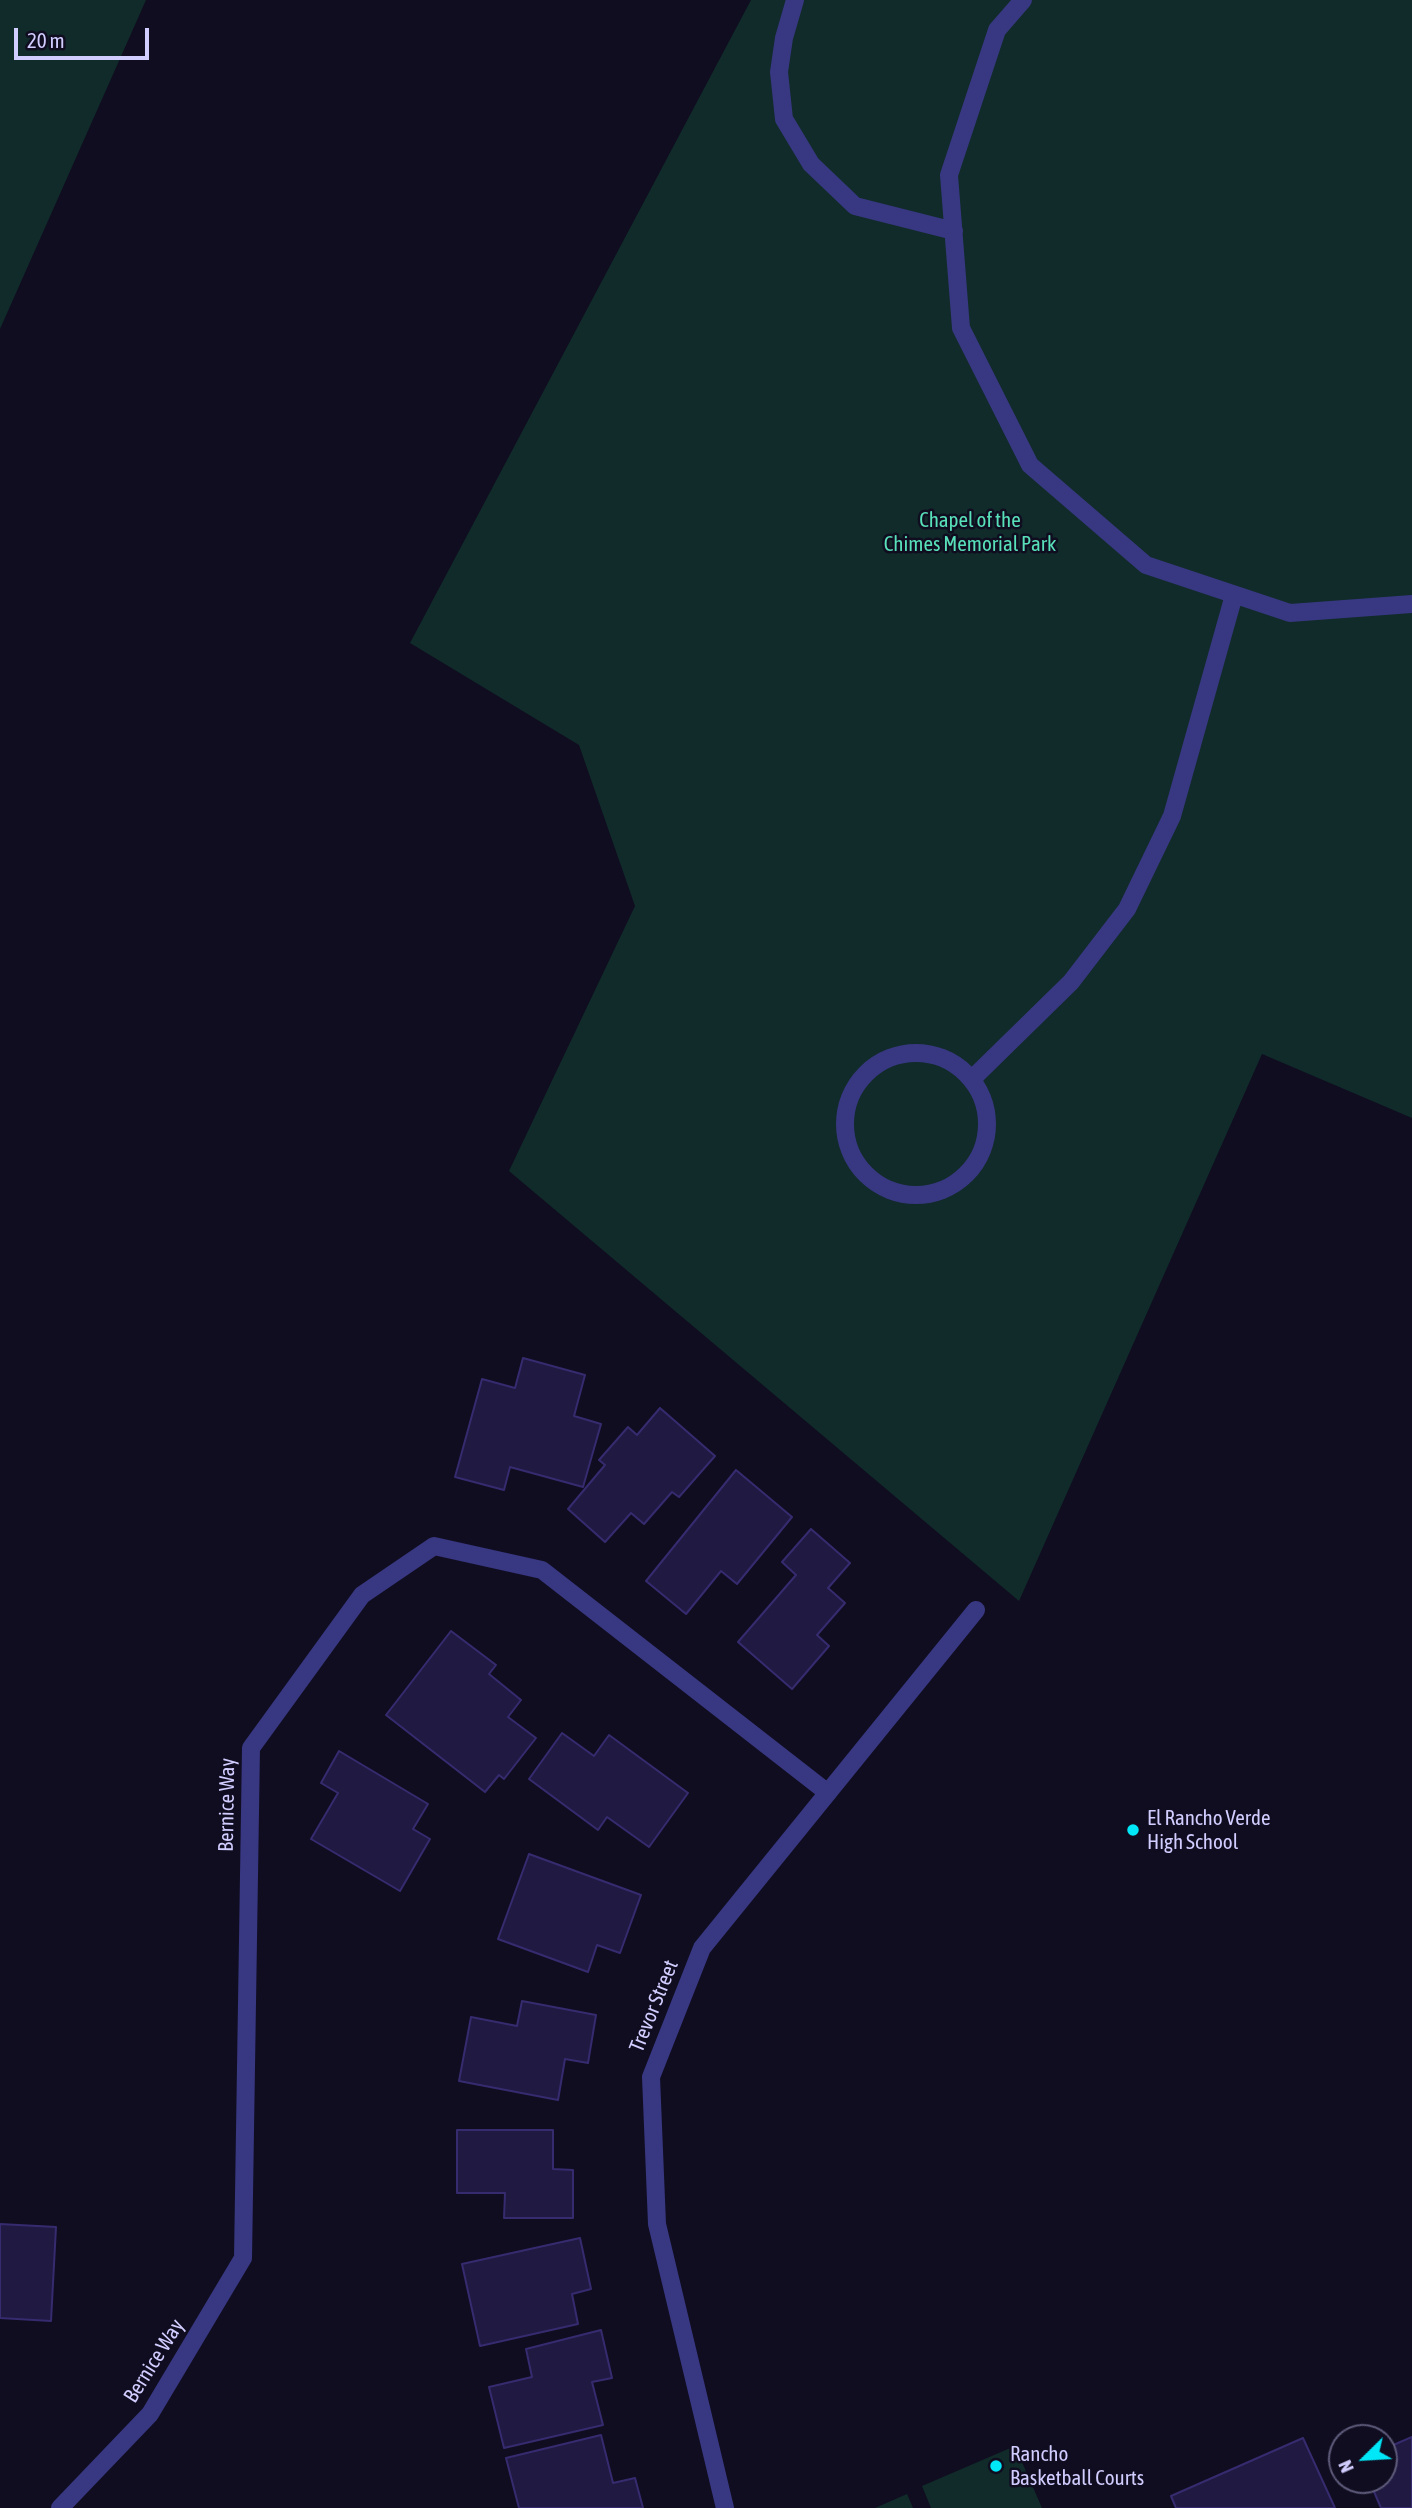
<!DOCTYPE html>
<html>
<head>
<meta charset="utf-8">
<style>
  body { margin:0 }
  #map { position:relative; width:1412px; height:2508px; overflow:hidden; background:#100d21; font-family:"Asap Condensed",sans-serif }
  canvas { display:block }
  .north { position:absolute; left:1328px; top:2424px; width:70px; height:70px; box-sizing:border-box; background:#100d21; border:2px solid #5d5a7a; border-radius:50%; rotate:246deg; font-size:19px; font-weight:700; line-height:28px; text-align:center; color:#d1cdff }
  .north::after { content:''; display:block; margin:auto; width:24px; height:32px; background:#00e8f8; clip-path:polygon(50% 0,100% 100%,50% 72%,0 100%) }
  .scale { position:absolute; left:14px; top:28px; width:135px; height:32px; box-sizing:border-box; border:4px solid #d1cdff; border-top:0; padding-left:9px; font-size:21px; line-height:24px; white-space:nowrap; color:#d1cdff; -webkit-text-stroke:5px #100d21; paint-order:stroke }
</style>
</head>
<body>
<div id="map">
<canvas width="1412" height="2508"></canvas>
<div class="north">N</div>
<div class="scale">20 m</div>
</div>
<script>
const g = document.querySelector('canvas').getContext('2d');
g.lineJoin = 'round';
function fill(path, color) { g.fillStyle = color; g.fill(path, 'evenodd'); }
const shape = rows => new Path2D(rows.map(r => 'M' + r).join(''));
function strokePath(path, color, width, dash) { g.strokeStyle = color; g.lineWidth = width; g.lineCap = dash ? 'butt' : 'round'; g.setLineDash(dash || []); g.stroke(path); }
function label(font, color, halo, rows, align = 'center') {
  g.font = font + ' "Asap Condensed",sans-serif'; g.lineWidth = 5; g.setLineDash([]); g.textBaseline = 'middle'; g.strokeStyle = halo; g.fillStyle = color; for (const [text, x, y, turn = 0] of rows) {
    g.save(); g.translate(x, y); g.rotate((+turn || 0) * Math.PI / 180); g.textAlign = isNaN(turn) ? turn : align; if (halo) g.strokeText(text, 0, 0); g.fillText(text, 0, 0); g.restore();
  }
}
fill(shape([
  [0,0,146,0,0,329],
  [751,0,1412,0,1412,1118,1262,1054,1019,1601,509,1171,635,906,579,745,410,643],
  [1015,2446,1042,2508,931,2508,922,2486],
  [907,2494,913,2508,875,2508]
]), '#102b29');
const building = shape([
  [523,1358,585,1375,574,1416,601,1424,583,1487,510,1467,504,1490,455,1477,482,1379,515,1388,523,1358],
  [660,1408,715,1456,679,1497,672,1492,644,1524,631,1513,605,1542,568,1509,605,1465,599,1460,628,1427,637,1435,660,1408],
  [736,1470,792,1517,737,1584,721,1571,686,1614,646,1581,736,1470],
  [811,1529,850,1563,828,1588,845,1603,817,1635,829,1646,792,1689,738,1642,796,1575,782,1562,811,1529],
  [451,1631,496,1665,489,1674,521,1700,508,1717,536,1738,504,1779,499,1775,485,1792,386,1715,451,1631],
  [562,1733,594,1756,609,1735,688,1793,649,1847,607,1817,598,1830,529,1779,562,1733],
  [339,1751,428,1804,413,1829,430,1839,400,1891,311,1839,338,1793,321,1783,339,1751],
  [529,1854,641,1895,620,1953,597,1945,588,1972,498,1939,529,1854],
  [522,2001,596,2015,588,2063,565,2059,558,2100,459,2081,471,2017,517,2026,522,2001],
  [457,2130,553,2130,553,2169,573,2170,573,2218,504,2218,505,2193,457,2193,457,2130],
  [0,2224,56,2227,51,2321,0,2318,0,2224],
  [580,2238,591,2289,572,2294,578,2324,480,2346,462,2264,580,2238],
  [601,2330,612,2378,592,2382,603,2425,504,2448,489,2387,532,2377,526,2349,601,2330],
  [601,2435,613,2483,635,2478,643,2508,519,2508,506,2458,601,2435],
  [1412,2437,1412,2508,1381,2508,1369,2480,1384,2480,1384,2449,1412,2437],
  [1303,2438,1335,2508,1176,2508,1171,2496,1303,2438]
]);
fill(building, '#201942');
strokePath(building, '#362b6f', 2);
strokePath(shape([
  [795,0,784,38,779,72,784,119,811,164,855,206,954,231],
  [1023,0,997,30,949,175,961,328,1030,465,1146,565,1290,613,1412,604],
  '845 1124a71 71 0 1 1 142 0a71 71 0 1 1-142 0Z',
  [972,1079,1071,982,1127,909,1172,816,1234,595],
  [60,2508,150,2414,243,2258,251,1748,362,1595,434,1546,542,1570,828,1793],
  [725,2508,657,2224,651,2077,702,1948,976,1610]
]), '#383781', 18);
for (const [x, y, r, color] of [
  [1133,1830,7,"#00e8f8"],
  [996,2466,7,"#00e8f8"]
]) { const dot = new Path2D(); dot.arc(x, y, r, 0, 2 * Math.PI); g.fillStyle = color; g.fill(dot); strokePath(dot, '#100d21', 2.5); }
label('21px', '#58e0b9', '#100d21', [
  ["Chapel of the",970,520],
  ["Chimes Memorial Park",970,544]
]);
label('21px', '#d1cdff', '#100d21', [
  ["Bernice Way",227,1805,-89],
  ["Trevor Street",654,2006,-68],
  ["Bernice Way",154,2361,-58]
]);
label('21px', '#d1cdff', '#100d21', [
  ["El Rancho Verde",1147,1818],
  ["High School",1147,1842],
  ["Rancho",1010,2454],
  ["Basketball Courts",1010,2478]
], 'left');
</script>
</body>
</html>
